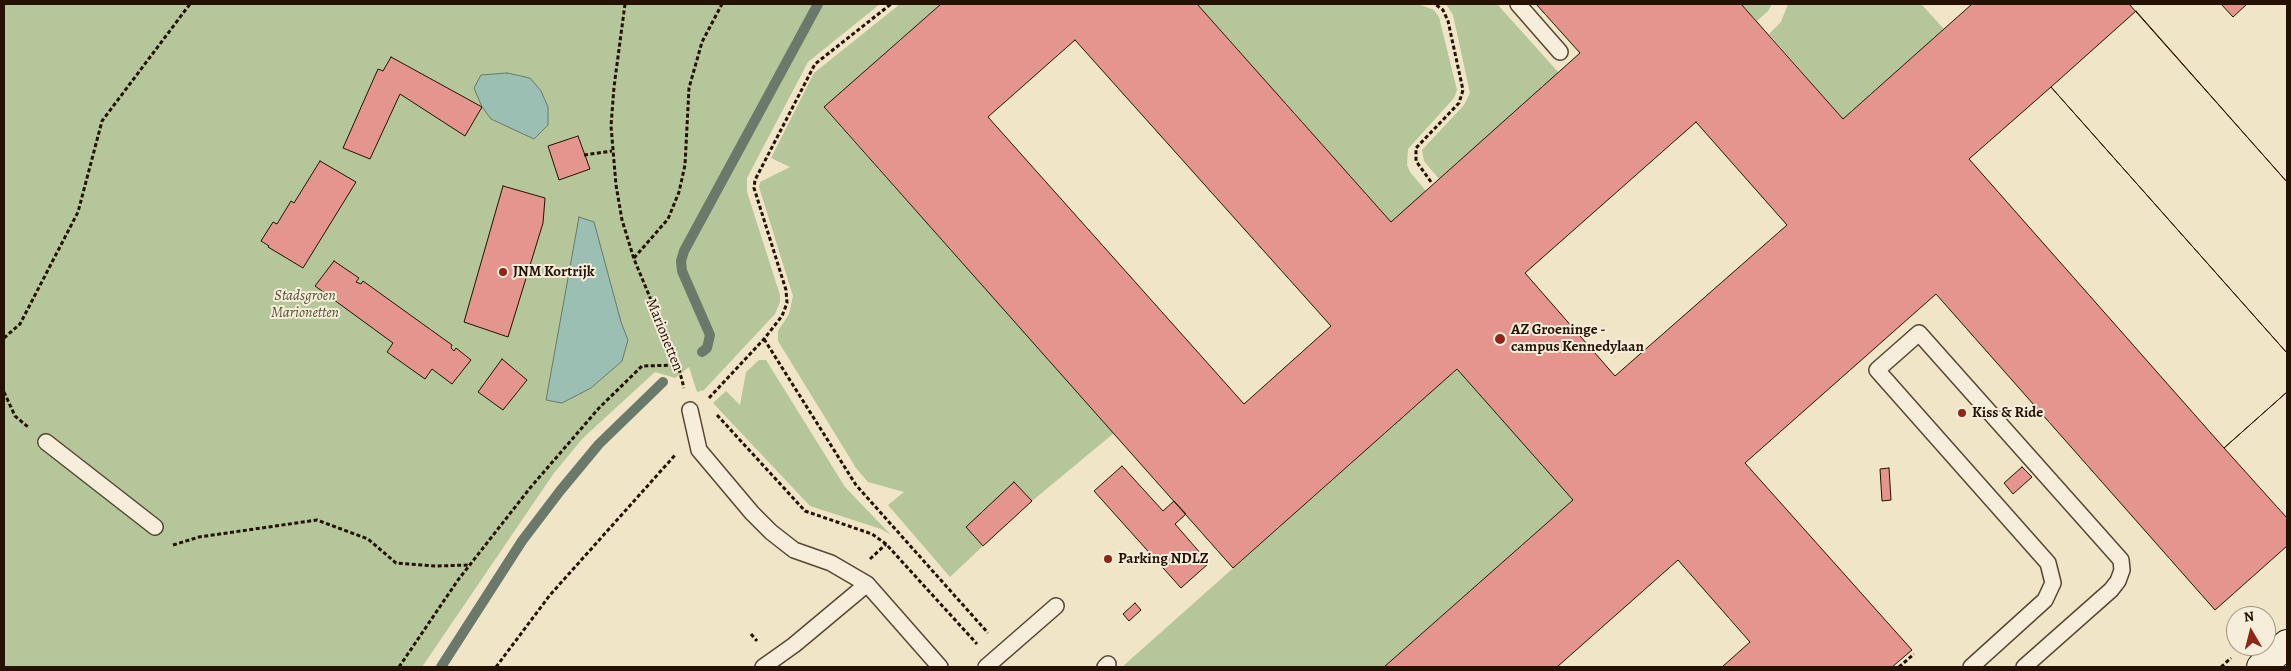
<!DOCTYPE html>
<html>
<head>
<meta charset="utf-8">
<style>
  body { margin:0 }
  #map { position:relative; width:2291px; height:671px; overflow:hidden; background:#f1e5c7; font-family:Alegreya,serif }
  canvas { display:block }
  .frame { position:absolute; inset:0; border:5px solid #241100; pointer-events:none }
  .north { position:absolute; left:2226px; top:606px; width:50px; height:50px; box-sizing:border-box; background:#f6eedb; border:1px solid #a29683; border-radius:50%; rotate:352deg; font-size:14px; font-weight:700; line-height:20px; text-align:center; color:#241100 }
  .north::after { content:''; display:block; margin:auto; width:18px; height:22px; background:#8f2418; clip-path:polygon(50% 0,100% 100%,50% 72%,0 100%) }
</style>
</head>
<body>
<div id="map">
<canvas width="2291" height="671"></canvas>
<div class="frame"></div>
<div class="north">N</div>
</div>
<script>
const g = document.querySelector('canvas').getContext('2d');
g.lineJoin = 'round';
function fill(path, color) { g.fillStyle = color; g.fill(path, 'evenodd'); }
const shape = rows => new Path2D(rows.map(r => 'M' + r).join(''));
function strokePath(path, color, width, dash) { g.strokeStyle = color; g.lineWidth = width; g.lineCap = dash ? 'butt' : 'round'; g.setLineDash(dash || []); g.stroke(path); }
function label(font, color, halo, rows, align = 'center') {
  g.font = font + ' Alegreya,serif'; g.lineWidth = 4; g.setLineDash([]); g.textBaseline = 'middle'; g.strokeStyle = halo; g.fillStyle = color; for (const [text, x, y, turn = 0] of rows) {
    g.save(); g.translate(x, y); g.rotate((+turn || 0) * Math.PI / 180); g.textAlign = isNaN(turn) ? turn : align; if (halo) g.strokeText(text, 0, 0); g.fillText(text, 0, 0); g.restore();
  }
}
fill(shape([
  [4,4,880,4,808,62,747,178,747,192,780,295,780,302,775,314,704,390,697,392,689,367,675,378,655,372,583,438,554,473,422,667,4,667],
  [900,4,941,4,824,108,1114,433,1032,501,966,527,983,546,950,577,888,505,904,492,868,482,856,468,778,341,778,331,789,314,793,296,759,187,760,182,790,167,771,158,814,73],
  [1197,4,1418,4,1434,10,1439,17,1457,90,1454,98,1408,149,1407,165,1410,172,1426,191,1391,222],
  [1446,4,1497,4,1559,73,1439,179,1424,161,1422,150,1464,105,1470,93,1453,15],
  [1741,4,1772,4,1768,11,1757,21],
  [1788,4,1921,4,1944,29,1843,119,1769,34,1781,22],
  [759,360,766,360,845,487,891,535,881,529,810,506,713,403,726,391,740,405,746,372],
  [1457,369,1573,500,1384,667,1122,667]
]), '#b4c69a');
const water = shape([
  [507,73,530,78,541,91,548,107,548,125,534,139,491,119,482,107,474,88,481,75,507,73],
  [579,217,594,222,621,322,628,340,622,361,591,388,562,403,546,400,579,217]
]);
fill(water, '#9bbfb2');
strokePath(water, '#6b796b', 1);
strokePath(shape([
  [702,352,707,348,710,335,682,271,681,261,684,251,818,4],
  [441,667,522,541,560,491,599,444,663,382]
]), '#6b796b', 10);
const building = shape([
  [941,4,1197,4,1391,222,1580,53,1536,4,1741,4,1843,119,1972,4,2129,4,2287,182,2287,353,2051,87,1969,159,2224,448,2287,392,2287,546,2215,610,1936,294,1745,463,1912,650,1892,667,1722,667,1750,642,1678,560,1557,667,1384,667,1573,500,1457,369,1233,568,824,107,941,4],
  [1075,40,1331,326,1244,404,988,117,1075,40],
  [1696,122,1787,225,1615,376,1525,273,1696,122],
  [2221,4,2247,4,2233,17,2221,4],
  [2136,11,2287,182,2287,353,2051,87,2136,11],
  [391,57,482,107,465,136,400,94,370,159,343,148,378,69,383,71,391,57],
  [578,136,590,169,559,180,548,146,578,136],
  [320,161,356,182,303,268,268,247,269,246,261,241,273,222,277,224,291,201,294,203,320,161],
  [503,186,545,198,543,223,508,337,464,322,503,186],
  [334,261,359,278,356,282,361,284,363,281,452,345,451,348,454,351,456,348,471,360,452,384,432,369,425,379,387,352,393,343,315,286,334,261],
  [502,359,527,380,503,410,478,392,502,359],
  [2287,392,2287,518,2224,448,2287,392],
  [1122,466,1163,511,1174,501,1186,514,1175,524,1209,563,1181,588,1094,491,1122,466],
  [2022,467,2032,477,2013,494,2004,483,2022,467],
  [1889,468,1891,500,1882,501,1880,469,1889,468],
  [1014,482,1032,501,983,546,966,527,1014,482],
  [1135,603,1141,610,1129,621,1123,614,1135,603]
]);
fill(building, '#e4968e');
strokePath(building, '#241100', 1);
const lane = shape([
  [1518,4,1560,52],
  [690,410,699,450,752,513,771,532,794,550,831,563,867,584,940,667],
  [46,442,155,527],
  [763,667,794,645,867,584],
  [986,667,1056,606],
  [1105,667,1108,664],
  [1971,667,2045,600,2053,583,2048,563,1877,370,1919,333,2121,560,2122,570,2118,581,2111,590,2024,667]
]);
const secondary = shape([
  [2261,667,2287,644]
]);
strokePath(lane, '#574632', 18);
strokePath(secondary, '#241100', 30);
strokePath(shape([
  [625,4,614,87,611,126,616,185,622,220,634,259,678,365,684,388],
  [584,155,612,151],
  [1431,182,1416,161,1416,148,1459,103,1463,90,1448,21,1443,10,1435,4],
  [634,258,668,219,679,192,685,165,689,88,702,42,722,4],
  [4,338,20,324,78,212,102,121,190,4],
  [764,339,856,485,988,633],
  [4,392,15,416,28,427],
  [709,398,764,339,782,316,787,303,786,290,754,188,755,180,815,64,891,4],
  [717,415,805,511,872,534,886,544,977,644],
  [173,545,199,537,317,520,368,539,396,563,436,566,469,565],
  [870,559,886,544],
  [751,634,757,641],
  [399,667,458,580,530,488,599,408,642,366,678,365],
  [496,667,550,595,676,454],
  [1899,667,1914,654],
  [2221,667,2231,658]
]), '#241100', 3, [4, 2.5]);
strokePath(lane, '#f6eedb', 15);
strokePath(secondary, '#f6eedb', 28);
for (const [x, y, r, color] of [
  [503,272,5,"#8f2418"],
  [1500,339,6,"#8f2418"],
  [1962,413,5,"#8f2418"],
  [1108,559,5,"#8f2418"]
]) { const dot = new Path2D(); dot.arc(x, y, r, 0, 2 * Math.PI); g.fillStyle = color; g.fill(dot); strokePath(dot, '#f6eedb', 2); }
label('bold 15px', '#241100', '#f6eedb', [
  ["JNM Kortrijk",513,272],
  ["AZ Groeninge -",1511,330],
  ["campus Kennedylaan",1511,347],
  ["Kiss & Ride",1972,413],
  ["Parking NDLZ",1118,559]
], 'left');
label('italic 15px', '#565036', '#f6eedb', [
  ["Stadsgroen",305,296],
  ["Marionetten",305,313]
]);
label('15px', '#241100', '#f6eedb', [
  ["Marionetten",664,335,68]
]);
</script>
</body>
</html>
